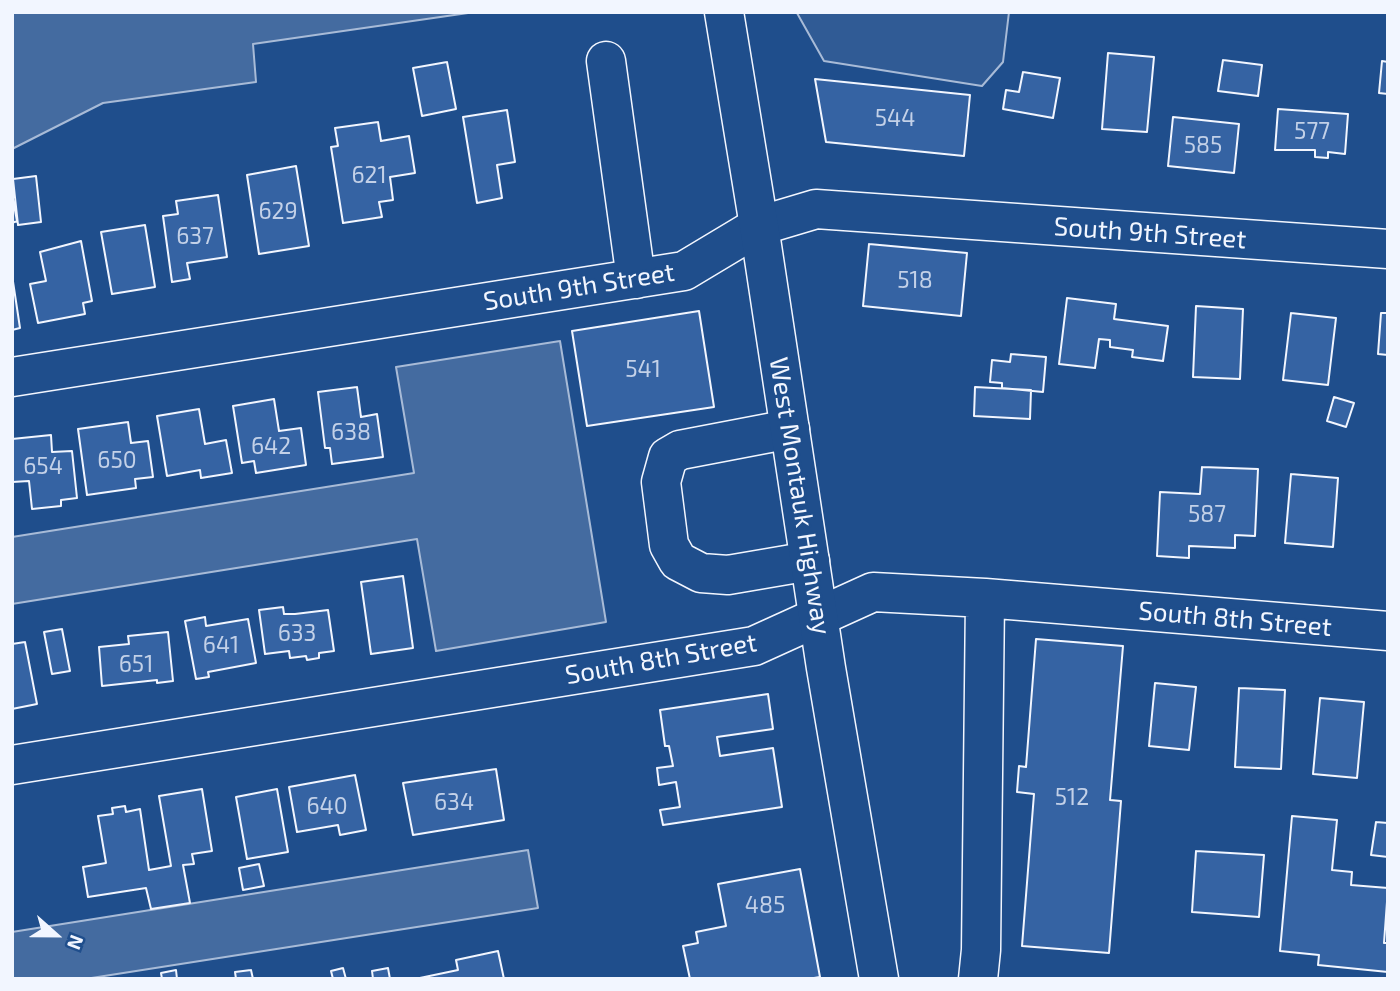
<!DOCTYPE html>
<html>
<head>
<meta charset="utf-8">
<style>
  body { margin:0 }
  #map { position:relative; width:1400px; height:991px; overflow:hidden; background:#1f4e8c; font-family:"Exo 2",sans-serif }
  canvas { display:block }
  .frame { position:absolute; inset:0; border:14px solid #f2f6ff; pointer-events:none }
  .north { position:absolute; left:21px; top:900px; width:70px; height:70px; -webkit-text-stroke:5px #1f4e8c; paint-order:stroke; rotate:111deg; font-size:19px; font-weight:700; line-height:28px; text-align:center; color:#f2f6ff }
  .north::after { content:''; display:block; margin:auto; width:24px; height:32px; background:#f2f6ff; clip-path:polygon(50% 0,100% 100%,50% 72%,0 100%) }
</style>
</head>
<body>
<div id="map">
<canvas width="1400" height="991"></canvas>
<div class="frame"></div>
<div class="north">N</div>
</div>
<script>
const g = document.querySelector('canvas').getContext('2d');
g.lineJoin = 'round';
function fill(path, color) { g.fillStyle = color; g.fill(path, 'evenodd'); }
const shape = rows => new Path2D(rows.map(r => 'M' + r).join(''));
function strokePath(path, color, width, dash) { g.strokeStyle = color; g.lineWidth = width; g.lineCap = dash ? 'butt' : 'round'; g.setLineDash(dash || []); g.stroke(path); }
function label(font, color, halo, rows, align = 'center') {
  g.font = font + ' "Exo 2",sans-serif'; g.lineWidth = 5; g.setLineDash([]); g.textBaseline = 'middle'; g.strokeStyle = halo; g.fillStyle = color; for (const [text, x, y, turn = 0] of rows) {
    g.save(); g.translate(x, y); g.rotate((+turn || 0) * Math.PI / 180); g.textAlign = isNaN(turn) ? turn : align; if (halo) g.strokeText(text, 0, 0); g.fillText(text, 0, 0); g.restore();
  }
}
const built = shape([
  [1009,12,1003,62,982,86,824,61,797,13,1009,12]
]);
fill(built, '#305b95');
strokePath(built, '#a8bbd7', 2);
const water = shape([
  [12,12,475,12,253,44,256,82,103,103,12,149,12,12],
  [560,341,606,622,436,651,417,539,12,604,12,537,414,473,396,367,560,341],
  [528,850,538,908,85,979,12,979,12,932,528,850]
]);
fill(water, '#446ba0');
strokePath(water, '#a8bbd7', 2);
const building = shape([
  [1108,53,1154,57,1147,132,1102,129,1108,53],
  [1223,60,1262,65,1258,96,1218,91,1223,60],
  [1382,61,1388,62,1388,94,1379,93,1382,61],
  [447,62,456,109,422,116,413,68,447,62],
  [1023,72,1060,78,1053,118,1003,109,1006,90,1019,92,1023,72],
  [815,79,970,95,964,156,826,142,815,79],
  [1278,109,1348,114,1345,154,1328,152,1328,158,1315,157,1315,150,1275,150,1278,109],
  [507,110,515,162,497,165,502,198,477,203,463,117,507,110],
  [1173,117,1239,124,1234,173,1168,166,1173,117],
  [378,122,381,141,409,136,415,173,390,177,393,200,379,202,382,217,343,223,331,147,338,146,335,128,378,122],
  [296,166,309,246,259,254,247,175,296,166],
  [36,176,41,222,18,225,13,179,36,176],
  [12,194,17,221,12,223,12,194],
  [218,195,227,257,187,263,190,279,172,282,163,216,178,214,176,201,218,195],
  [145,225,155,287,112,294,101,232,145,225],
  [81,241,92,301,83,303,85,314,38,323,30,284,46,281,40,252,81,241],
  [869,244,967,253,961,316,863,306,869,244],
  [12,275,20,328,12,330,12,275],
  [1067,298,1116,304,1114,319,1168,326,1163,361,1132,357,1133,350,1110,347,1110,340,1099,339,1095,368,1059,364,1067,298],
  [1196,306,1243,309,1240,379,1193,377,1196,306],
  [699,311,714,407,587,426,572,331,699,311],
  [1291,313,1336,318,1328,385,1283,380,1291,313],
  [1381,313,1388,313,1388,355,1378,354,1381,313],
  [1011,354,1046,357,1043,392,1002,388,1002,383,990,382,992,360,1010,362,1011,354],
  [357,387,361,417,377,414,383,457,332,464,330,448,325,448,318,392,357,387],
  [975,387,1031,390,1030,419,974,416,975,387],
  [1334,397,1354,403,1346,427,1327,421,1334,397],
  [274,399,279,431,301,428,306,465,256,473,254,461,242,463,233,406,274,399],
  [199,409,205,444,226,440,232,473,201,478,200,470,167,476,157,416,199,409],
  [128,422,131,443,148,441,153,477,135,479,136,488,87,495,78,429,128,422],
  [51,435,52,452,72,451,77,498,61,500,61,506,32,509,29,481,12,482,12,439,51,435],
  [1202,467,1258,469,1255,536,1235,535,1235,548,1189,546,1189,558,1157,556,1160,492,1200,494,1202,467],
  [1291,474,1338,478,1333,547,1285,543,1291,474],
  [403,576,413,648,371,654,361,582,403,576],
  [283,607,284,614,295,614,328,610,334,651,319,653,319,658,307,660,306,656,290,658,289,651,265,654,259,610,283,607],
  [205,617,206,626,248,619,256,663,208,672,209,677,196,679,185,621,205,617],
  [62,629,70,671,52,674,44,632,62,629],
  [168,632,173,681,157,683,157,680,102,686,99,647,129,644,128,636,168,632],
  [1036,639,1123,646,1110,800,1121,801,1109,953,1022,946,1034,794,1017,792,1019,766,1026,767,1036,639],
  [25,642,37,704,12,709,12,644,25,642],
  [1155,683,1196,687,1189,750,1149,746,1155,683],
  [1239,688,1285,690,1281,769,1235,767,1239,688],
  [768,694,773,729,717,737,720,756,773,748,782,807,663,825,660,810,680,807,676,782,659,785,657,768,673,766,669,746,665,746,660,710,768,694],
  [1320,698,1364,702,1357,778,1313,774,1320,698],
  [496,769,504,820,413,835,403,783,496,769],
  [355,775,366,830,340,835,338,825,297,832,289,787,355,775],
  [202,789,212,851,192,854,194,864,183,865,190,903,151,909,146,888,88,897,83,867,106,863,98,816,113,814,112,808,125,806,126,812,140,809,149,870,171,866,159,796,202,789],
  [277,789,288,852,247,859,236,797,277,789],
  [1292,816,1337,820,1332,870,1352,872,1351,885,1388,888,1384,943,1388,943,1388,972,1318,965,1319,955,1280,951,1292,816],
  [1376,822,1388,823,1388,857,1371,855,1376,822],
  [1196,851,1264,855,1259,917,1192,912,1196,851],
  [259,864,264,886,243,890,239,868,259,864],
  [800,869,820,977,808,979,690,979,683,946,698,943,696,932,726,926,718,884,800,869],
  [498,951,504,979,415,979,458,970,456,960,498,951],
  [343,968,346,979,333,979,331,971,343,968],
  [388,968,390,979,373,979,372,971,388,968],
  [176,970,177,979,162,979,161,973,176,970],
  [251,970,253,979,236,979,235,972,251,970]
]);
fill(building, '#3563a3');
strokePath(building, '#f2f6ff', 2);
const minor = shape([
  [606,61,636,279],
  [12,377,684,271,759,226,816,209,1388,249],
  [790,429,680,450,668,457,661,482,669,545,678,561,701,573,728,575,810,561],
  [12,765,754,646,873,592,985,598,1388,631],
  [978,979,981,950,985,598]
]);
const major = shape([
  [724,12,759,226,826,668,879,979]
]);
strokePath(minor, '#f2f6ff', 41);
strokePath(major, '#f2f6ff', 41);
strokePath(minor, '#1f4e8c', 38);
strokePath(major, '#1f4e8c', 38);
label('23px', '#c3d1e8', null, [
  ["544",895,118],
  ["577",1312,131],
  ["585",1203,145],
  ["621",369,175],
  ["629",278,211],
  ["637",195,236],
  ["518",915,280],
  ["541",643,369],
  ["638",351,432],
  ["642",271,446],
  ["650",117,460],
  ["654",43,466],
  ["587",1207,514],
  ["633",297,633],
  ["641",221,645],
  ["651",136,664],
  ["512",1072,797],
  ["634",454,802],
  ["640",327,806],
  ["485",765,905]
]);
label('26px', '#f2f6ff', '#1f4e8c', [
  ["South 9th Street",1150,233,4],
  ["South 9th Street",579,287,-9],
  ["West Montauk Highway",800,496,81],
  ["South 8th Street",1235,619,5],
  ["South 8th Street",661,659,-10]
]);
</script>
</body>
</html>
